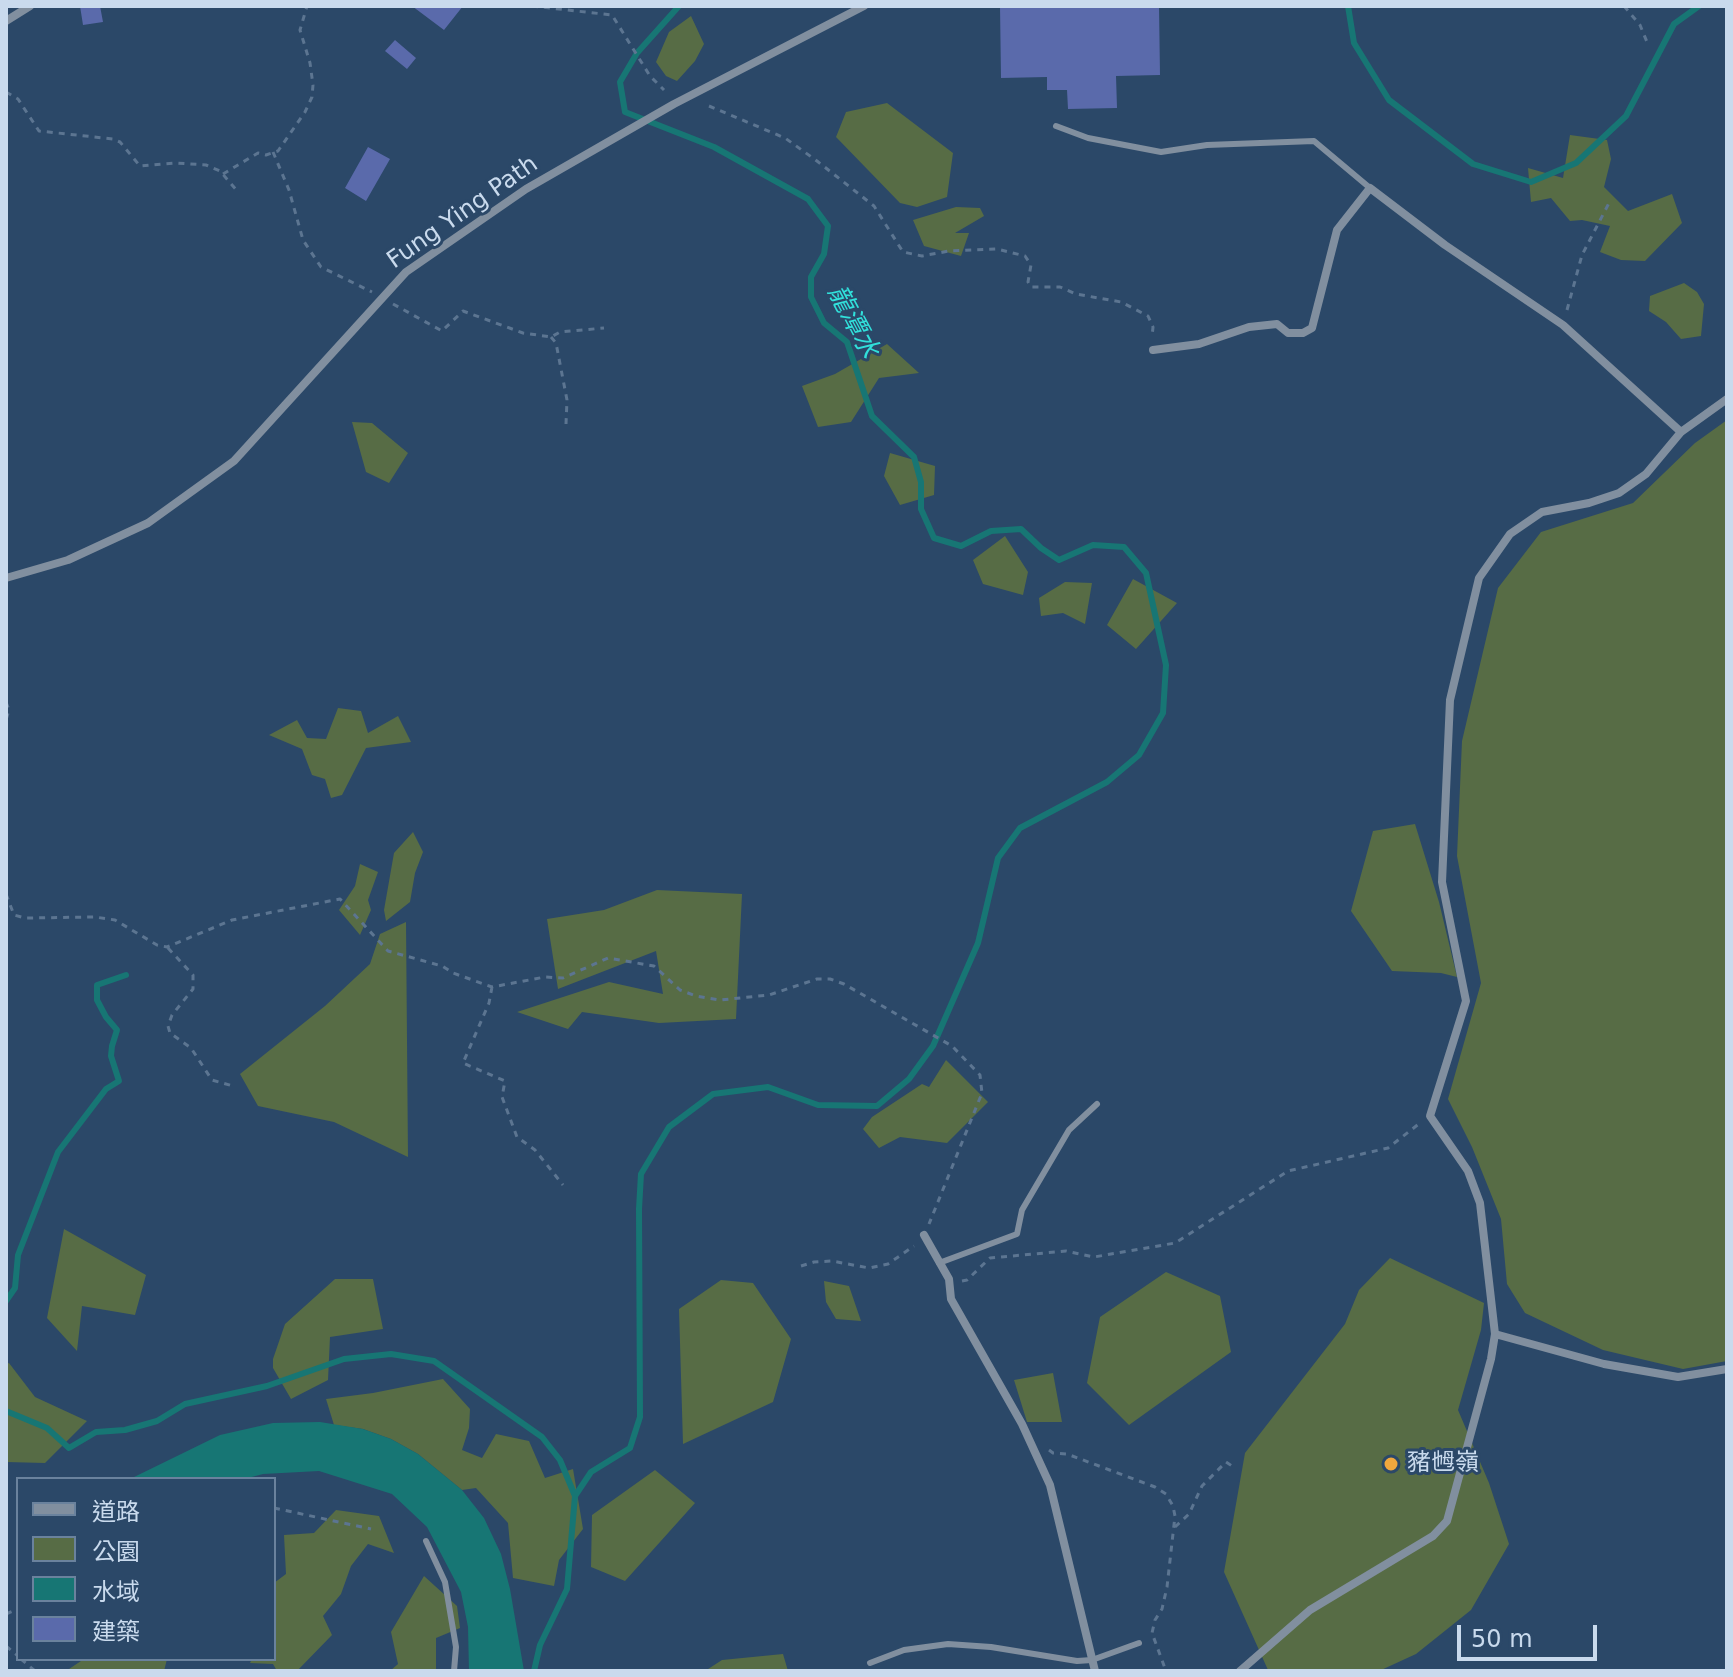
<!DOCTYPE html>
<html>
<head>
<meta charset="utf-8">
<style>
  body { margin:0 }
  #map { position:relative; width:1733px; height:1677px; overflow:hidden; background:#2b4868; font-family:"DejaVu Sans","Noto Sans TC",sans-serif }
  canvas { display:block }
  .frame { position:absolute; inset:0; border:8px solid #c9daed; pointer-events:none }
  .legend { position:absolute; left:16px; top:1477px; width:260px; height:184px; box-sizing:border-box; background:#2b4868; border:2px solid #6a829d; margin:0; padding:10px 14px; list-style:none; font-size:24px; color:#c9daed }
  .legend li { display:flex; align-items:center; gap:16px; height:40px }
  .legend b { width:40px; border:2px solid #6a829d }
  .scale { position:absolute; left:1457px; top:1625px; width:140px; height:36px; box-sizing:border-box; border:4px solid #c9daed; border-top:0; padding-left:10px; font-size:24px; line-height:28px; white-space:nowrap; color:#c9daed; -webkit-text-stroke:6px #2b4868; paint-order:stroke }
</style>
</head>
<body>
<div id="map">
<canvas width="1733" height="1677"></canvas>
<div class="frame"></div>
<ul class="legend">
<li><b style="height:10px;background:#818f9f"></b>道路</li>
<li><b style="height:22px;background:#576c45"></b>公園</li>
<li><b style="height:22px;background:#177674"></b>水域</li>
<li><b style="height:22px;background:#5a6aab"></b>建築</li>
</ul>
<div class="scale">50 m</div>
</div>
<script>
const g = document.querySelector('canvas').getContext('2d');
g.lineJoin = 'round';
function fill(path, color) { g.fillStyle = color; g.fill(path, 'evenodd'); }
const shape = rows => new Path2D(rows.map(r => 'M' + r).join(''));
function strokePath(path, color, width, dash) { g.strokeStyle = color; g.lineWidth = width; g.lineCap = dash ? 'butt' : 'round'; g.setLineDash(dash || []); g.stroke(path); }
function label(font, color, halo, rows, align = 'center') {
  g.font = font + ' "DejaVu Sans","Noto Sans TC",sans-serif'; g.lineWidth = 6; g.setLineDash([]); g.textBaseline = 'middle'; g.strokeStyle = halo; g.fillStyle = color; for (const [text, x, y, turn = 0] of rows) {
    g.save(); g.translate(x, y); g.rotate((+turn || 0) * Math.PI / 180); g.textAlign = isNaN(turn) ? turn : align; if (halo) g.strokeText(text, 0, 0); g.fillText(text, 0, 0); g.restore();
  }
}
fill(shape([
  [691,16,704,44,695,61,677,81,666,76,656,62,669,32],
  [887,103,953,153,947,197,917,207,900,203,836,137,846,112],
  [1570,135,1607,140,1611,159,1604,187,1628,211,1672,194,1682,223,1645,261,1621,260,1600,252,1610,226,1582,220,1570,221,1551,198,1531,202,1528,168,1563,178],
  [956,207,980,208,984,216,955,233,969,233,961,256,924,246,913,220],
  [1684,283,1697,292,1704,304,1701,336,1681,339,1666,322,1649,311,1650,296],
  [887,344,919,373,879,378,851,422,818,427,802,386,835,374],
  [1727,420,1727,1361,1683,1369,1603,1350,1525,1313,1507,1284,1501,1219,1472,1147,1448,1099,1481,983,1457,856,1462,741,1498,588,1541,532,1633,503,1695,443],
  [352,422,372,423,408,453,389,483,366,472],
  [890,453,935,466,934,495,900,505,884,476],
  [1005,536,1028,572,1023,595,983,584,973,560],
  [1133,579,1177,603,1136,649,1107,625],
  [1065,582,1092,583,1085,624,1063,613,1041,616,1039,598],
  [338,708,361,711,368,733,398,716,411,742,366,748,342,795,331,798,325,779,312,775,302,749,269,735,297,720,307,738,326,739],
  [1415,824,1439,902,1457,977,1441,973,1392,971,1351,911,1373,831],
  [413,832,423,852,415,873,410,902,386,921,384,910,394,853],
  [360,864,378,872,368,900,371,910,360,935,339,910,355,886],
  [657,890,742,894,736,1019,659,1023,582,1012,568,1029,517,1012,609,982,663,994,656,951,558,989,547,919,604,910],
  [406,922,408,1157,334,1122,258,1106,240,1074,325,1006,370,964,380,934],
  [946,1060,988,1102,947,1143,900,1137,879,1148,863,1129,872,1117,922,1084,929,1087],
  [64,1229,146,1275,135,1315,82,1306,77,1351,47,1318],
  [1390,1258,1484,1303,1481,1330,1458,1410,1489,1483,1509,1544,1471,1610,1416,1654,1379,1671,1268,1670,1224,1572,1245,1453,1345,1324,1359,1290],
  [1166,1272,1220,1296,1231,1352,1129,1425,1087,1383,1100,1317],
  [335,1279,373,1279,383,1329,330,1337,328,1380,291,1399,273,1368,273,1359,285,1324],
  [721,1280,753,1283,791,1339,773,1402,683,1444,679,1309],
  [824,1281,849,1286,861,1321,836,1319,826,1302],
  [9,1363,35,1397,87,1421,45,1463,6,1462,6,1364],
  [1053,1373,1062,1422,1027,1422,1014,1380],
  [443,1379,470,1409,469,1428,462,1450,482,1458,496,1434,529,1441,545,1478,573,1469,583,1529,559,1560,554,1586,513,1578,508,1523,476,1488,462,1490,418,1454,391,1439,363,1429,334,1425,326,1399,373,1393],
  [655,1470,695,1503,625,1581,591,1567,592,1515],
  [336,1510,379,1516,394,1553,368,1544,351,1566,341,1594,323,1616,332,1635,297,1671,277,1671,273,1664,250,1663,252,1659,274,1659,274,1583,286,1574,284,1535,314,1533],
  [424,1576,457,1606,460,1628,436,1638,436,1671,390,1671,398,1664,391,1632],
  [783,1654,788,1671,705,1671,722,1660],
  [84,1659,167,1659,164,1671,66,1671]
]), '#576c45');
fill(shape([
  [320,1422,363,1429,391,1439,418,1454,462,1490,484,1518,501,1554,510,1589,524,1671,469,1671,468,1627,461,1592,427,1527,392,1494,319,1471,263,1474,244,1479,130,1479,220,1435,273,1423]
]), '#177674');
strokePath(shape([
  [1348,6,1354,43,1389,100,1473,164,1531,182,1576,163,1626,116,1674,24,1699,6],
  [6,1301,15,1288,18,1255,58,1152,106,1089,119,1081,111,1056,112,1046,117,1030,106,1017,97,1000,97,985,126,975],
  [6,1411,47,1428,69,1448,96,1432,125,1430,157,1421,185,1404,267,1386,344,1359,391,1354,434,1361,542,1437,560,1460,575,1496],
  [534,1671,540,1645,567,1589,575,1496,591,1472,630,1448,640,1417,639,1209,641,1174,669,1127,713,1094,768,1087,818,1105,877,1106,909,1079,933,1046,978,943,998,858,1020,828,1107,782,1139,755,1163,713,1166,665,1146,573,1124,547,1093,545,1059,560,1041,548,1021,529,991,531,961,546,934,538,921,509,921,482,914,457,872,416,847,342,824,323,811,297,811,277,824,254,828,226,808,199,714,147,625,112,620,82,637,53,679,6]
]), '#177674', 6);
fill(shape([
  [80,6,100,6,103,22,83,25],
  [412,6,463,6,444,30],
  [1000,6,1159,6,1160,75,1116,76,1117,108,1068,109,1067,90,1047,90,1047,77,1001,78],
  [395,40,416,58,407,69,385,51],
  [368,147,390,159,366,201,345,188]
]), '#5a6aab');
strokePath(shape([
  [532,6,612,15,650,76,664,90],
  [1624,6,1640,25,1647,42],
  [6,92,18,99,39,131,113,139,120,142,140,166,176,163,206,165,220,171,239,193],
  [709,106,785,138,817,161,874,206,903,252,922,256,949,251,997,249,1025,256,1031,265,1028,282,1031,287,1060,287,1076,294,1121,302,1148,316,1153,327,1152,337],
  [273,152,289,190,303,240,321,267,372,292],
  [223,174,258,153,266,155,278,151,305,112,312,97,313,85,310,63,300,30,307,6],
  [393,304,442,331,463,311,523,333,551,337,560,332,604,328],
  [1567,310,1582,255,1609,203],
  [551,337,556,343,567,400,566,424],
  [6,702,9,710,6,720],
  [6,894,14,915,25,918,95,917,115,920,157,945,167,947,232,920,340,899,388,951,442,966,453,973,492,987,545,977,563,978,608,958,654,966,680,990,696,996,720,1000,769,995,817,979,830,979,844,984,952,1046,980,1075,982,1093,929,1224],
  [168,948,193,975,193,989,172,1015,168,1026,170,1033,191,1048,212,1080,233,1086],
  [492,987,489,1003,463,1063,505,1081,502,1097,517,1137,535,1150,563,1185],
  [801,1266,814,1262,832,1261,869,1268,888,1264,914,1246],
  [962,1281,967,1280,990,1258,1066,1251,1094,1257,1175,1243,1288,1171,1388,1148,1420,1123],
  [1049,1450,1053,1453,1067,1454,1155,1487,1166,1494,1173,1506,1175,1516,1167,1587,1162,1609,1155,1620,1152,1633,1166,1671],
  [274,1508,371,1529],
  [1175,1527,1189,1514,1202,1486,1226,1462,1235,1468],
  [6,1614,18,1609],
  [6,1646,18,1656],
  [21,1659,35,1671]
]), '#5c7591', 3, [6, 6]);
strokePath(shape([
  [1056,126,1088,138,1161,152,1207,145,1314,141,1370,188],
  [939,1263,1017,1234,1022,1210,1069,1130,1097,1104],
  [426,1541,445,1582,456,1647,454,1671],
  [870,1663,904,1650,948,1644,991,1647,1077,1661,1092,1660,1139,1643]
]), '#818f9f', 6);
strokePath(shape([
  [6,21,30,6],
  [1153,350,1199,344,1249,327,1277,324,1288,333,1303,333,1312,328,1337,230,1370,188,1445,245,1563,325,1681,432],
  [6,578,68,560,148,523,234,461,406,272,526,189,674,104,864,6],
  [924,1235,949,1279,951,1299,1022,1424,1050,1485,1095,1671],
  [1495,1334,1604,1364,1678,1377,1727,1369],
  [1240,1671,1310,1610,1433,1536,1447,1521,1491,1359,1495,1334,1480,1203,1468,1171,1430,1116,1466,1001,1442,882,1450,700,1479,578,1510,534,1542,512,1589,503,1619,493,1646,474,1681,432,1727,399]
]), '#818f9f', 8);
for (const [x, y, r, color] of [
  [1391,1464,8,"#f0a73e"]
]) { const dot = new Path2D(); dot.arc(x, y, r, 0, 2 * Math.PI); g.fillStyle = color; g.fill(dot); strokePath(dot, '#2b4868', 3); }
label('24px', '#c9daed', '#2b4868', [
  ["Fung Ying Path",463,213,-35]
]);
label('24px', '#c9daed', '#2b4868', [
  ["豬乸嶺",1407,1464]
], 'left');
label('italic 26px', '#31e0db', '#2b4868', [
  ["龍潭水",852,322,62]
]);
</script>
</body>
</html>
